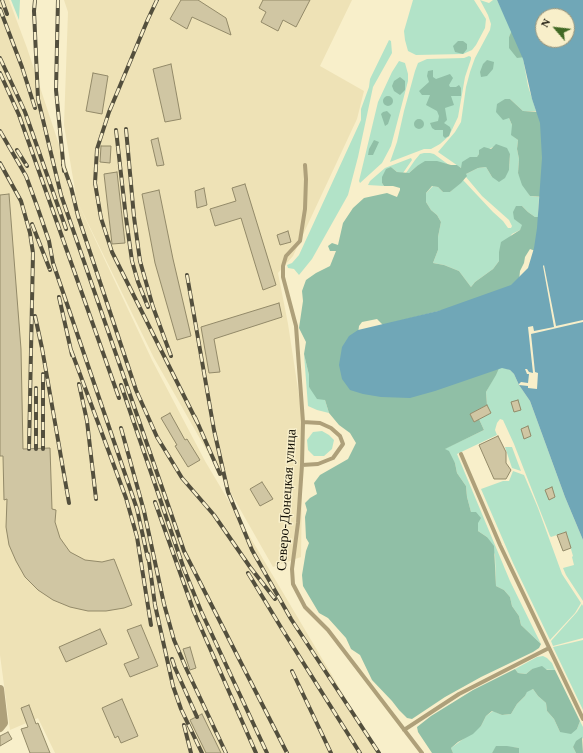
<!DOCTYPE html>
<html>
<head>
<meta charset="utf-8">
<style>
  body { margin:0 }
  #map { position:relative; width:583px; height:753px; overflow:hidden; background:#f8efca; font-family:Georgia,serif }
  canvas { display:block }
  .north { position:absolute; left:535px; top:8px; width:40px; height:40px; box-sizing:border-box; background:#f8efca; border:1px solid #9b957a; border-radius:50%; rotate:298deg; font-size:11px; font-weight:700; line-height:16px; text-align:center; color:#100d03 }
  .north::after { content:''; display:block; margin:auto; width:14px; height:18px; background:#416924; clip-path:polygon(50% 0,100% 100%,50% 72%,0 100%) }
</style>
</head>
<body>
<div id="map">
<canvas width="583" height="753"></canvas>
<div class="north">N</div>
</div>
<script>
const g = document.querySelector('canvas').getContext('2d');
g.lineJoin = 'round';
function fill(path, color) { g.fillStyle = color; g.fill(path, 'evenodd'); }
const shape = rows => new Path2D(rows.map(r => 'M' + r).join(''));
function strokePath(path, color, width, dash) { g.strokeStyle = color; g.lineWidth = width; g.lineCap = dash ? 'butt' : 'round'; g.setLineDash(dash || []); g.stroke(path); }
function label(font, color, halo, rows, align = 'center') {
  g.font = font + ' Georgia,serif'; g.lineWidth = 3; g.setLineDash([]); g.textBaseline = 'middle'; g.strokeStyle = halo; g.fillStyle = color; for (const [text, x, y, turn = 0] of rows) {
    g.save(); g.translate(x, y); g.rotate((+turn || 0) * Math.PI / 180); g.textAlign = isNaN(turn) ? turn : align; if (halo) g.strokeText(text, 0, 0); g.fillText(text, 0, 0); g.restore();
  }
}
fill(shape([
  [0,0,9,0,27,48,76,196,64,125,68,12,64,0,352,0,320,66,364,91,357,119,293,256,278,273,288,324,303,422,301,557,273,567,154,358,77,201,152,360,205,461,378,753,55,753,38,718,10,730,0,655]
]), '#eee2b6');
fill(shape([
  [11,0,20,0,19,20],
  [413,0,474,0,486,19,485,28,476,45,472,50,463,54,416,55,408,51,405,40,404,31],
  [480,0,489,3,493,0,497,0,512,31,509,37,523,58,528,86,536,111,523,111,510,99,509,118,512,125,512,135,518,140,517,149,519,159,518,173,530,196,539,197,538,217,535,217,528,212,522,206,515,219,523,225,520,230,512,234,499,252,499,261,493,269,475,282,471,287,459,271,444,265,433,263,438,250,438,237,441,222,437,215,431,210,426,202,426,193,433,186,438,187,443,192,450,192,463,180,493,212,503,221,508,228,511,228,512,226,509,220,482,196,466,177,466,174,478,168,486,167,492,177,509,170,510,154,493,147,479,154,477,158,461,168,438,152,455,132,461,122,466,87,470,72,475,58,490,30,491,24,488,15],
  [389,40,391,41,392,53,373,87,358,157,348,195,312,259,299,275,294,269,288,268,287,265,292,263,299,255,361,120,361,109,369,87,370,79],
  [469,56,471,57,471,59,465,77,458,117,449,136,440,144,431,149,424,149,390,162,397,142,404,111,415,71,418,63,427,59,464,58],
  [399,61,405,63,408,74,408,81,391,146,382,163,360,183,359,181,378,102,392,72],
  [424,153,430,153,434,154,449,165,443,163,417,166,409,173,406,173,415,160,420,154],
  [411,158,412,160,403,173,397,172,391,167,382,183,384,186,368,185,370,181,385,168],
  [304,354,309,375,309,387,325,400,329,413,317,410,308,406],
  [500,366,510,370,514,374,519,385,530,401,565,497,583,540,583,601,566,575,563,568,574,565,572,557,573,556,566,532,551,537,550,536,514,444,503,420,500,419,497,423,495,430,497,435,457,454,510,581,541,644,521,625,519,616,512,606,510,597,504,590,496,586,495,555,487,537,478,531,478,523,471,512,467,497,466,486,457,473,455,463,444,449,484,430,479,419,491,413,487,405,486,392],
  [322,431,329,435,334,440,332,449,324,456,314,456,308,450,307,440,313,432],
  [505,447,512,447,521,471,512,468],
  [513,471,524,475,538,508,562,574,581,603,575,613,550,640,513,563,481,489,503,481,509,481],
  [582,604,583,606,583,638,553,646,551,641,577,612],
  [583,640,583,710,553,647],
  [543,656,547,658,552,663,555,670,532,669,526,674,518,673,515,669,537,657],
  [533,689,538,696,546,703,547,711,554,719,560,732,577,729,580,721,583,727,583,738,573,747,576,753,519,753,519,748,497,746,492,753,453,753,451,748,481,726,486,716,493,711,502,715,511,714,517,704,525,696,527,691]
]), '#b2e3c8');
fill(shape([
  [513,28,525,57,517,58,509,48,509,37],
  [458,41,463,41,467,44,467,49,463,54,455,52,453,46],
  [487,60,494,62,493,69,487,76,481,77,480,72,483,64],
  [433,70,433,77,436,79,450,74,453,78,449,85,450,87,456,87,459,85,461,88,461,96,451,96,454,105,445,108,447,120,444,123,450,127,451,130,449,136,445,138,443,136,443,130,435,130,432,128,430,123,438,121,439,116,437,111,426,105,430,95,422,95,419,91,429,82,427,76,428,71],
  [400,77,405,81,405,90,400,95,394,91,392,86,394,81],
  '383 101a5 5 0 1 1 10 0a5 5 0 1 1-10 0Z',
  [505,99,510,99,523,111,540,112,546,117,544,197,530,196,522,185,518,173,519,159,517,149,518,140,511,135,512,125,509,118,503,120,496,112,497,104],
  [387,111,391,115,388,124,385,126,381,114,383,112],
  '414 124a5 5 0 1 1 10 0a5 5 0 1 1-10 0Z',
  [374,140,379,142,373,155,368,155,369,149],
  [496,144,507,148,510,154,509,170,505,178,499,182,492,177,486,167,478,168,466,174,467,176,461,183,450,192,443,192,438,187,432,186,426,193,426,202,431,210,437,215,441,222,438,237,438,250,433,263,444,265,459,271,471,287,475,282,493,269,499,261,499,252,501,242,520,230,522,225,514,219,513,212,516,206,522,206,528,212,535,217,542,217,538,252,530,249,525,257,524,263,520,271,519,281,508,291,471,303,383,325,377,319,362,322,359,326,358,334,500,366,496,375,486,392,487,405,470,414,474,422,479,419,484,430,445,449,449,451,455,463,457,473,466,486,467,497,471,512,476,512,481,518,478,523,478,531,487,537,494,546,496,586,504,590,510,597,512,606,519,616,521,625,541,644,539,648,533,652,481,677,445,697,412,719,407,718,399,710,392,701,372,680,360,655,351,649,346,638,328,618,319,613,303,586,302,575,306,551,309,543,306,538,305,517,307,510,305,503,310,498,317,494,314,483,320,475,348,459,356,443,350,433,339,425,329,413,325,400,317,399,309,387,309,375,304,354,306,342,299,328,303,301,302,291,306,280,316,273,330,266,336,251,330,251,328,246,332,243,338,245,343,223,353,208,364,198,387,193,397,197,400,190,400,188,393,186,384,186,382,183,382,177,386,169,391,167,397,172,409,173,417,166,425,161,437,161,451,165,457,165,461,168,462,162,470,157,477,157,479,154,479,150,484,147,491,149],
  [542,666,547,670,555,670,580,721,577,729,571,734,560,732,554,719,547,711,546,703,538,696,533,689,527,692,525,696,517,704,511,714,502,715,492,711,486,716,481,726,473,734,458,742,451,748,453,753,432,753,418,732,417,727,431,716,473,690,515,669,518,673,526,674,532,669],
  [582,737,583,753,576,753,573,747,576,741],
  [496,746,507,746,519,748,519,753,492,753]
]), '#90bfa6');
fill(shape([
  [497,0,583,0,583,540,565,497,530,401,519,385,514,374,510,370,502,368,435,391,410,398,381,397,363,394,350,390,342,379,339,365,342,347,349,336,358,330,438,311,511,285,528,268,534,248,537,228,542,158,540,123,532,99,523,59],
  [543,16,567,16,567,40,543,40]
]), '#70a7b7');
fill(shape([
  [544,265,556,326,583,320,583,322,531,334,535,372,538,373,537,389,528,388,528,386,519,385,519,384,521,382,528,383,529,374,527,374,525,369,527,369,529,372,533,373,528,327,533,326,534,331,554,327,543,266]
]), '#f8efca');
const building = shape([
  [181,0,198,0,226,18,231,35,192,17,187,29,170,19,181,0],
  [263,0,310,0,296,27,283,20,278,31,261,22,266,12,259,8,263,0],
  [171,64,181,119,165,122,153,69,171,64],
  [93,73,108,76,102,114,86,111,93,73],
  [158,138,164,165,157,166,151,140,158,138],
  [101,146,111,146,110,163,100,162,101,146],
  [117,172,125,243,112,244,104,174,117,172],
  [245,184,276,285,263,290,241,218,215,226,210,209,236,201,232,188,245,184],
  [204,188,207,205,197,208,195,191,204,188],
  [159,190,173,259,191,336,177,340,155,263,142,194,159,190],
  [9,194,21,349,23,449,50,448,52,509,56,510,55,522,60,538,70,552,85,560,102,562,114,559,132,605,124,608,106,611,88,611,70,607,53,600,38,590,25,577,16,561,9,545,6,527,7,499,4,500,3,456,0,456,0,195,9,194],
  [288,231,291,242,280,245,277,235,288,231],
  [279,303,282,317,214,339,220,372,209,373,201,327,279,303],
  [518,400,521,410,514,412,511,402,518,400],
  [487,405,491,413,474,422,470,414,487,405],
  [170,413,185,440,187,439,200,460,188,467,175,446,177,445,161,418,170,413],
  [528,426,531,436,524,439,521,429,528,426],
  [498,436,506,452,506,463,511,470,506,479,494,479,479,445,498,436],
  [262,482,273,499,260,506,250,489,262,482],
  [552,487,555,497,549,500,545,490,552,487],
  [566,532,571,548,563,551,557,535,566,532],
  [141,625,158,666,130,677,124,664,139,658,127,630,141,625],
  [100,629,107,644,66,662,59,647,100,629],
  [190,647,196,668,190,670,183,649,190,647],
  [122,699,138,736,121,743,118,736,115,738,102,708,122,699],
  [29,705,36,724,38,723,50,753,30,753,21,729,28,727,21,708,29,705],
  [202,714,221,753,206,753,190,720,202,714],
  [8,732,12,739,0,746,0,736,8,732]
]);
fill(building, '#d0c6a3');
strokePath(building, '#938a69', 1);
strokePath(shape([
  [305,165,306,179,305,209,300,241,286,256,283,266,283,277,296,326,303,422,302,465,298,523,292,569,293,584,305,607,328,630,422,753],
  [461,454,500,545,583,719],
  [302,465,318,464,333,458,343,444,340,436,331,428,320,423,303,422],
  [404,730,459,694,549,648]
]), '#aea07a', 4);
strokePath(shape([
  [0,689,4,723,0,728]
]), '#aea07a', 8);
const rail = shape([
  [2,0,7,14],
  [35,0,34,11,38,99,61,195,184,551,287,753],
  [58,0,56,90,64,171],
  [157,0,148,19,109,112,97,149,95,183,101,218,112,252,197,422],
  [0,9,22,67,35,108],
  [0,58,25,112,66,229],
  [0,73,19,115,119,398],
  [126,129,134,217,140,261,153,307,171,356],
  [116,130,126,218,132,261,138,282,148,307],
  [0,131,26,176,37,206,49,241,53,263,137,509,148,559],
  [17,150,27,166],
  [0,163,21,201,30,233,33,253,29,449],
  [63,165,71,187,78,216,136,390,157,437,182,478,214,515,250,567,275,599],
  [32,224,50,270],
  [187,275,214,430,228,492,252,550,291,619,379,753],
  [59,297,72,355],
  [35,316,42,348,69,503],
  [71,350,126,498,137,537,151,625],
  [43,374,43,449],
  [79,384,87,421,96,499],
  [121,385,184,569,201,611,267,753],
  [36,388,36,449],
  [195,417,220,474],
  [121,428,144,511,164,604,174,640,186,668,226,753],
  [155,502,194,612,256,753],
  [148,554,155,605,173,686,181,709,202,753],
  [248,573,282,629,360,753],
  [172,659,175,668,197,717],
  [292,671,331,753],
  [184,725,191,753]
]);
strokePath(rail, '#534f3d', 4);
strokePath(rail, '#f8efca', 2.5, [8]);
label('14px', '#100d03', '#f8efca', [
  ["Северо-Донецкая улица",287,500,-86]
]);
</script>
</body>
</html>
